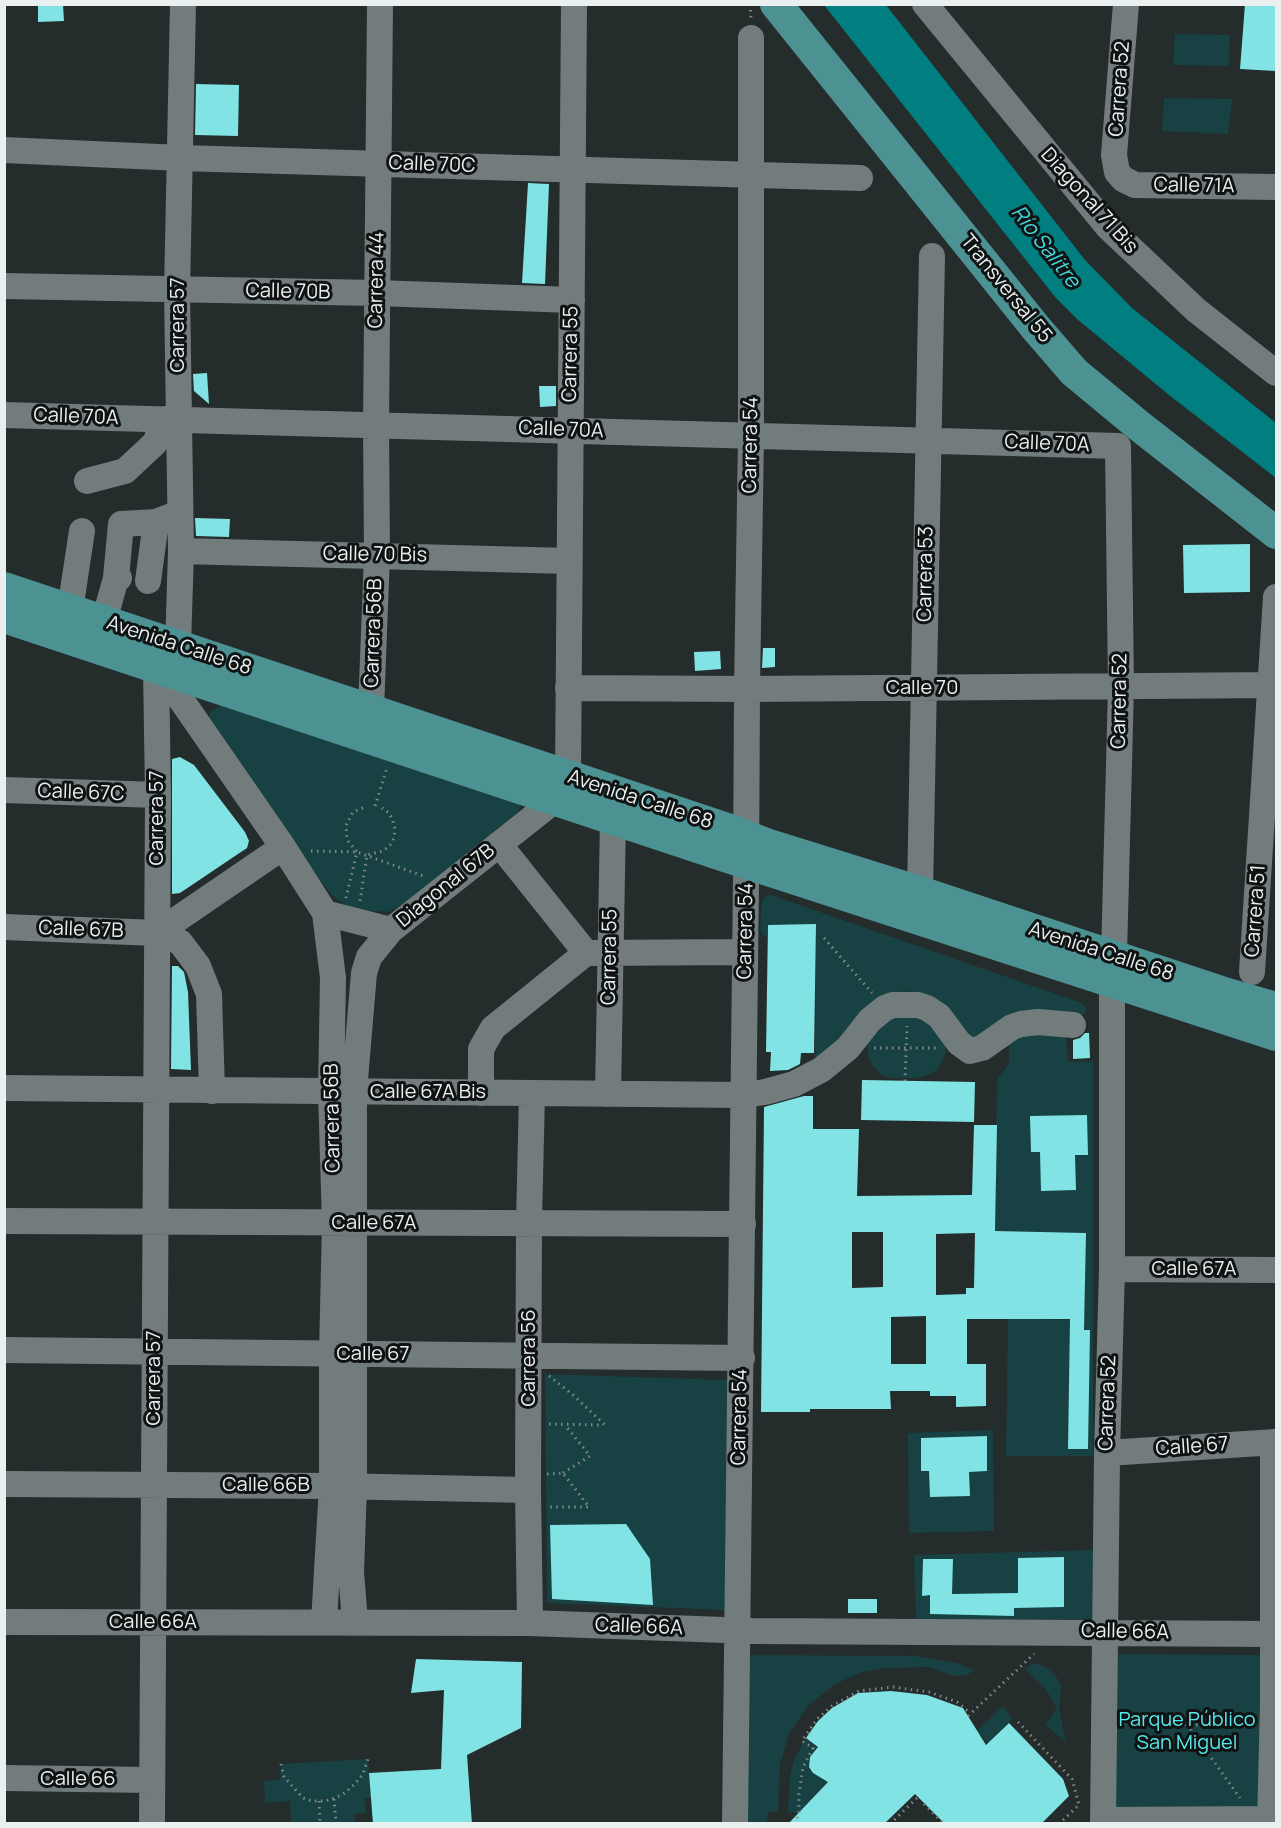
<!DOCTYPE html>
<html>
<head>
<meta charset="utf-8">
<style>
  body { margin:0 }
  #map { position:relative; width:1281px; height:1828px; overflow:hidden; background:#242c2c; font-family:Manrope,sans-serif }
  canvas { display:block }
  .frame { position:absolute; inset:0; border:6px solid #eaefef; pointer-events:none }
</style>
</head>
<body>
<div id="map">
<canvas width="1281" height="1828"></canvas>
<div class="frame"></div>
</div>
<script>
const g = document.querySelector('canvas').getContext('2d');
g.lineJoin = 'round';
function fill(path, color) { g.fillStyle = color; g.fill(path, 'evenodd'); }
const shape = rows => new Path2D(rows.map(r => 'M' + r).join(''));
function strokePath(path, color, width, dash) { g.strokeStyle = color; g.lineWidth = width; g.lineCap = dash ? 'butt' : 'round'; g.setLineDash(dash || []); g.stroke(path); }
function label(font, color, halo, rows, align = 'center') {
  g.font = font + ' Manrope,sans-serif'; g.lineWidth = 6; g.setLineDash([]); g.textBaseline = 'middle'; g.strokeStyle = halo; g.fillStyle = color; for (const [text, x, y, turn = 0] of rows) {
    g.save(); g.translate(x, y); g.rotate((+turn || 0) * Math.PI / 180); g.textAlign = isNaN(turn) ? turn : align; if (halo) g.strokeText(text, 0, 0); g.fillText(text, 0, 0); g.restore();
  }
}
fill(shape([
  [1175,34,1230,35,1229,66,1173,65],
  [1164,98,1232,99,1228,134,1162,131],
  [222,705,518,798,520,807,518,812,402,905,389,912,359,910,345,905,332,895,295,851,209,718,210,712,214,709],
  [768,894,1082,1003,1087,1010,1083,1015,975,1042,920,993,903,991,894,994,815,1060,816,925,768,925,767,937,762,934,760,930,762,901],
  [921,1017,931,1020,946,1045,945,1055,941,1064,934,1072,925,1076,915,1078,889,1078,880,1074,873,1066,868,1057,867,1046,870,1035,886,1020,896,1018],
  [1019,1033,1066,1037,1068,1062,1093,1061,1093,1456,1006,1456,1008,1318,1084,1320,1086,1233,995,1231,997,1079,1009,1063,1009,1043],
  [545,1374,727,1380,725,1610,547,1603],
  [993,1430,994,1531,909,1533,908,1433],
  [1093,1550,1092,1619,916,1620,914,1555],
  [1116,1654,1261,1655,1259,1811,1113,1808],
  [746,1655,915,1656,956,1663,974,1670,967,1675,954,1676,929,1667,887,1668,862,1672,835,1684,809,1705,789,1733,780,1765,778,1812,768,1812,767,1823,746,1824],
  [1033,1663,1044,1666,1056,1676,1061,1687,1059,1708,1066,1742,1046,1725,1057,1707,1044,1687,1025,1669],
  [1003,1706,1012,1719,988,1743,977,1731],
  [806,1738,820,1749,810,1757,809,1767,813,1773,819,1777,832,1777,799,1813,788,1812,790,1775,794,1760],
  [368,1759,371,1798,365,1798,366,1813,354,1814,355,1823,291,1823,290,1801,265,1803,264,1781,280,1780,281,1764]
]), '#174142');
fill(shape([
  [824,5,886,5,1085,260,1132,308,1276,423,1276,478,1169,395,1077,319,1056,298]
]), '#007e80');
fill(shape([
  [38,4,63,4,64,21,38,22],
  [1245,4,1276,4,1276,71,1240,69],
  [196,84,239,85,238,136,195,135],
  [528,183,549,184,545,284,522,283],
  [207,373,209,404,194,391,193,374],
  [539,386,556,386,556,406,540,407],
  [195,518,230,519,229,537,196,536],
  [1250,544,1250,592,1184,593,1183,545],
  [763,648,775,648,775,667,762,668],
  [720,651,721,669,695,671,694,652],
  [180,757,194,765,245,832,249,841,247,848,238,854,180,893,172,894,172,759],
  [816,924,814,1053,801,1053,800,1064,788,1070,770,1071,771,1052,766,1052,768,925],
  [172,966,178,966,184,972,188,992,191,1070,171,1069],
  [1085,1033,1089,1033,1090,1058,1073,1059,1073,1040,1080,1038],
  [862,1080,975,1082,974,1122,861,1120],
  [804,1096,813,1096,813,1129,859,1129,857,1196,972,1195,974,1125,997,1125,995,1231,1086,1233,1084,1330,1090,1330,1088,1449,1068,1449,1070,1319,967,1319,967,1364,986,1364,986,1406,956,1407,956,1396,930,1396,930,1391,890,1391,891,1409,810,1409,810,1412,761,1412,764,1107],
  [852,1232,883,1232,883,1287,852,1288],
  [975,1233,974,1288,966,1288,966,1294,936,1295,936,1234],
  [926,1316,926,1364,891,1364,891,1317],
  [1087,1115,1088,1155,1075,1155,1076,1190,1041,1191,1040,1152,1031,1152,1030,1116],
  [987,1436,987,1471,969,1472,970,1496,930,1497,929,1471,921,1471,921,1438],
  [626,1524,650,1559,653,1605,552,1599,550,1525],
  [1064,1557,1064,1607,1014,1608,1014,1616,930,1614,930,1595,922,1596,923,1559,953,1559,952,1594,1018,1593,1018,1558],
  [848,1599,877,1599,877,1613,848,1613],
  [416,1659,522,1662,521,1728,467,1755,472,1824,373,1824,369,1773,441,1769,444,1690,411,1693],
  [891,1691,927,1695,963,1708,986,1745,1009,1723,1063,1779,1069,1796,1041,1824,945,1824,915,1794,884,1824,788,1824,828,1782,813,1773,809,1767,810,1757,818,1747,806,1738,818,1721,832,1708,858,1693]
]), '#82e3e4');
strokePath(shape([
  [750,4,751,19],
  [375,806,387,768],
  [311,851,357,852,426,877],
  [346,898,357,852,347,840,346,825,353,812,367,806],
  [360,901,367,855,383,851,390,845,394,838,395,829,393,821,389,813,382,808],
  [824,938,872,993],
  [874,1048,936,1048],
  [905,1081,907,1026],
  [549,1376,573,1395,605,1425],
  [549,1424,603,1425],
  [563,1473,590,1456,565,1425],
  [547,1474,563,1473,589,1507,548,1507],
  [968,1716,1034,1654],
  [1018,1722,1072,1779,1079,1805,1059,1824],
  [1124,1723,1253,1726],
  [1187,1724,1240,1798],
  [281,1764,284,1777,303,1798,312,1801,326,1801,342,1795,354,1785,363,1774,368,1759],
  [334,1799,336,1824],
  [319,1801,320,1824],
  [924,1804,944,1824],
  [795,1824,799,1813,799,1794,803,1767,813,1748,802,1741,817,1719,832,1706,859,1691,893,1687,929,1692,957,1702,970,1713],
  [890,1824,918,1797]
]), '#838989', 3, [1.5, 4.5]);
strokePath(shape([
  [925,4,1108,227,1196,310,1276,373],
  [1126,4,1114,155,1117,172,1123,179,1135,185,1276,187],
  [4,150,181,158,860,178],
  [4,286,377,293,572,300],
  [4,415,1118,446,1121,687,1114,956],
  [87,481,125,471,155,443,165,419],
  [181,551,569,561],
  [116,578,121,524,156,522,180,513],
  [148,581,156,522],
  [70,610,82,531],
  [104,621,116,578,119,578],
  [178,646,181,551,177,291,183,4],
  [156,667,173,688,283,847,325,913,333,978,331,1092,335,1223,332,1354,332,1486,324,1622],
  [568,688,747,689,1276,685],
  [371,710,377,555,376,425,380,4],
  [568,776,574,4],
  [4,790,158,795],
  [499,844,586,953],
  [920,892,932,256],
  [325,913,391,930],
  [4,927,157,933,180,942,198,966,209,994,212,1091],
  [157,933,283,847],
  [1252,972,1276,597],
  [4,1088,744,1095,765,1092,794,1084,821,1070,848,1048,870,1020,885,1008,893,1005,918,1005,927,1008,939,1016,959,1043,970,1051,982,1048,1012,1027,1021,1024,1038,1022,1073,1025],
  [481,1093,481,1049,493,1028,586,953,745,952],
  [608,1094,613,819],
  [4,1221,743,1224],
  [1112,1269,1276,1270],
  [4,1350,742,1358],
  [1107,1453,1276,1442],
  [4,1484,332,1486,528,1490],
  [4,1622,530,1623,752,1631,1273,1634],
  [355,1622,351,1572,354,1486,354,1092,364,973,369,957,391,930,555,800],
  [530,1623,528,1490,529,1223,532,1093],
  [4,1778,152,1780],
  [1103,1820,1270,1819],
  [152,1824,158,795,156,667],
  [735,1824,746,880,747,689,751,436,751,38],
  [1103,1824,1107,1453,1112,1269,1112,982],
  [1270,1824,1273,1703,1273,1442]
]), '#737c7c', 26);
strokePath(shape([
  [776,4,1036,328,1074,372,1138,425,1276,533],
  [4,588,727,829,766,844,920,892,1221,992,1276,1008],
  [4,617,725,856,1276,1035]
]), '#4c9293', 32);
label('20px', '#eaefef', '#101313', [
  ["Carrera 52",1120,89,-86],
  ["Calle 70C",432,165,2],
  ["Calle 71A",1194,186,1],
  ["Diagonal 71 Bis",1089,201,48],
  ["Carrera 44",377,280,-89],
  ["Transversal 55",1006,289,51],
  ["Calle 70B",288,292,1],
  ["Carrera 57",178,325,-90],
  ["Carrera 55",571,354,-89],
  ["Calle 70A",76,417,2],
  ["Calle 70A",561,430,2],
  ["Calle 70A",1047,444,2],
  ["Carrera 54",751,445,-89],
  ["Calle 70 Bis",375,555,1],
  ["Carrera 53",926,574,-89],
  ["Carrera 56B",374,633,-88],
  ["Avenida Calle 68",179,646,18],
  ["Calle 70",922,688],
  ["Carrera 52",1120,701,-89],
  ["Calle 67C",81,793,2],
  ["Avenida Calle 68",640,800,18],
  ["Carrera 57",157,818,-90],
  ["Diagonal 67B",446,886,-39],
  ["Carrera 51",1256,911,-86],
  ["Calle 67B",81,930,2],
  ["Carrera 54",746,931,-89],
  ["Avenida Calle 68",1101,952,18],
  ["Carrera 55",610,957,-89],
  ["Calle 67A Bis",428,1092],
  ["Carrera 56B",333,1118,-91],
  ["Calle 67A",374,1223],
  ["Calle 67A",1194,1269],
  ["Calle 67",373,1354],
  ["Carrera 56",529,1358,-90],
  ["Carrera 57",154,1378,-90],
  ["Carrera 52",1108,1403,-88],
  ["Carrera 54",740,1417,-89],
  ["Calle 67",1192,1447,-4],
  ["Calle 66B",266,1485],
  ["Calle 66A",153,1622],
  ["Calle 66A",639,1627,2],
  ["Calle 66A",1125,1632,1],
  ["Calle 66",78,1779]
]);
label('20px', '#57e8eb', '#101313', [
  ["Parque Público",1187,1720],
  ["San Miguel",1187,1743]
]);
label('italic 21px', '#44d8dc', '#101313', [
  ["Río Salitre",1045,247,52]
]);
</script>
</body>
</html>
